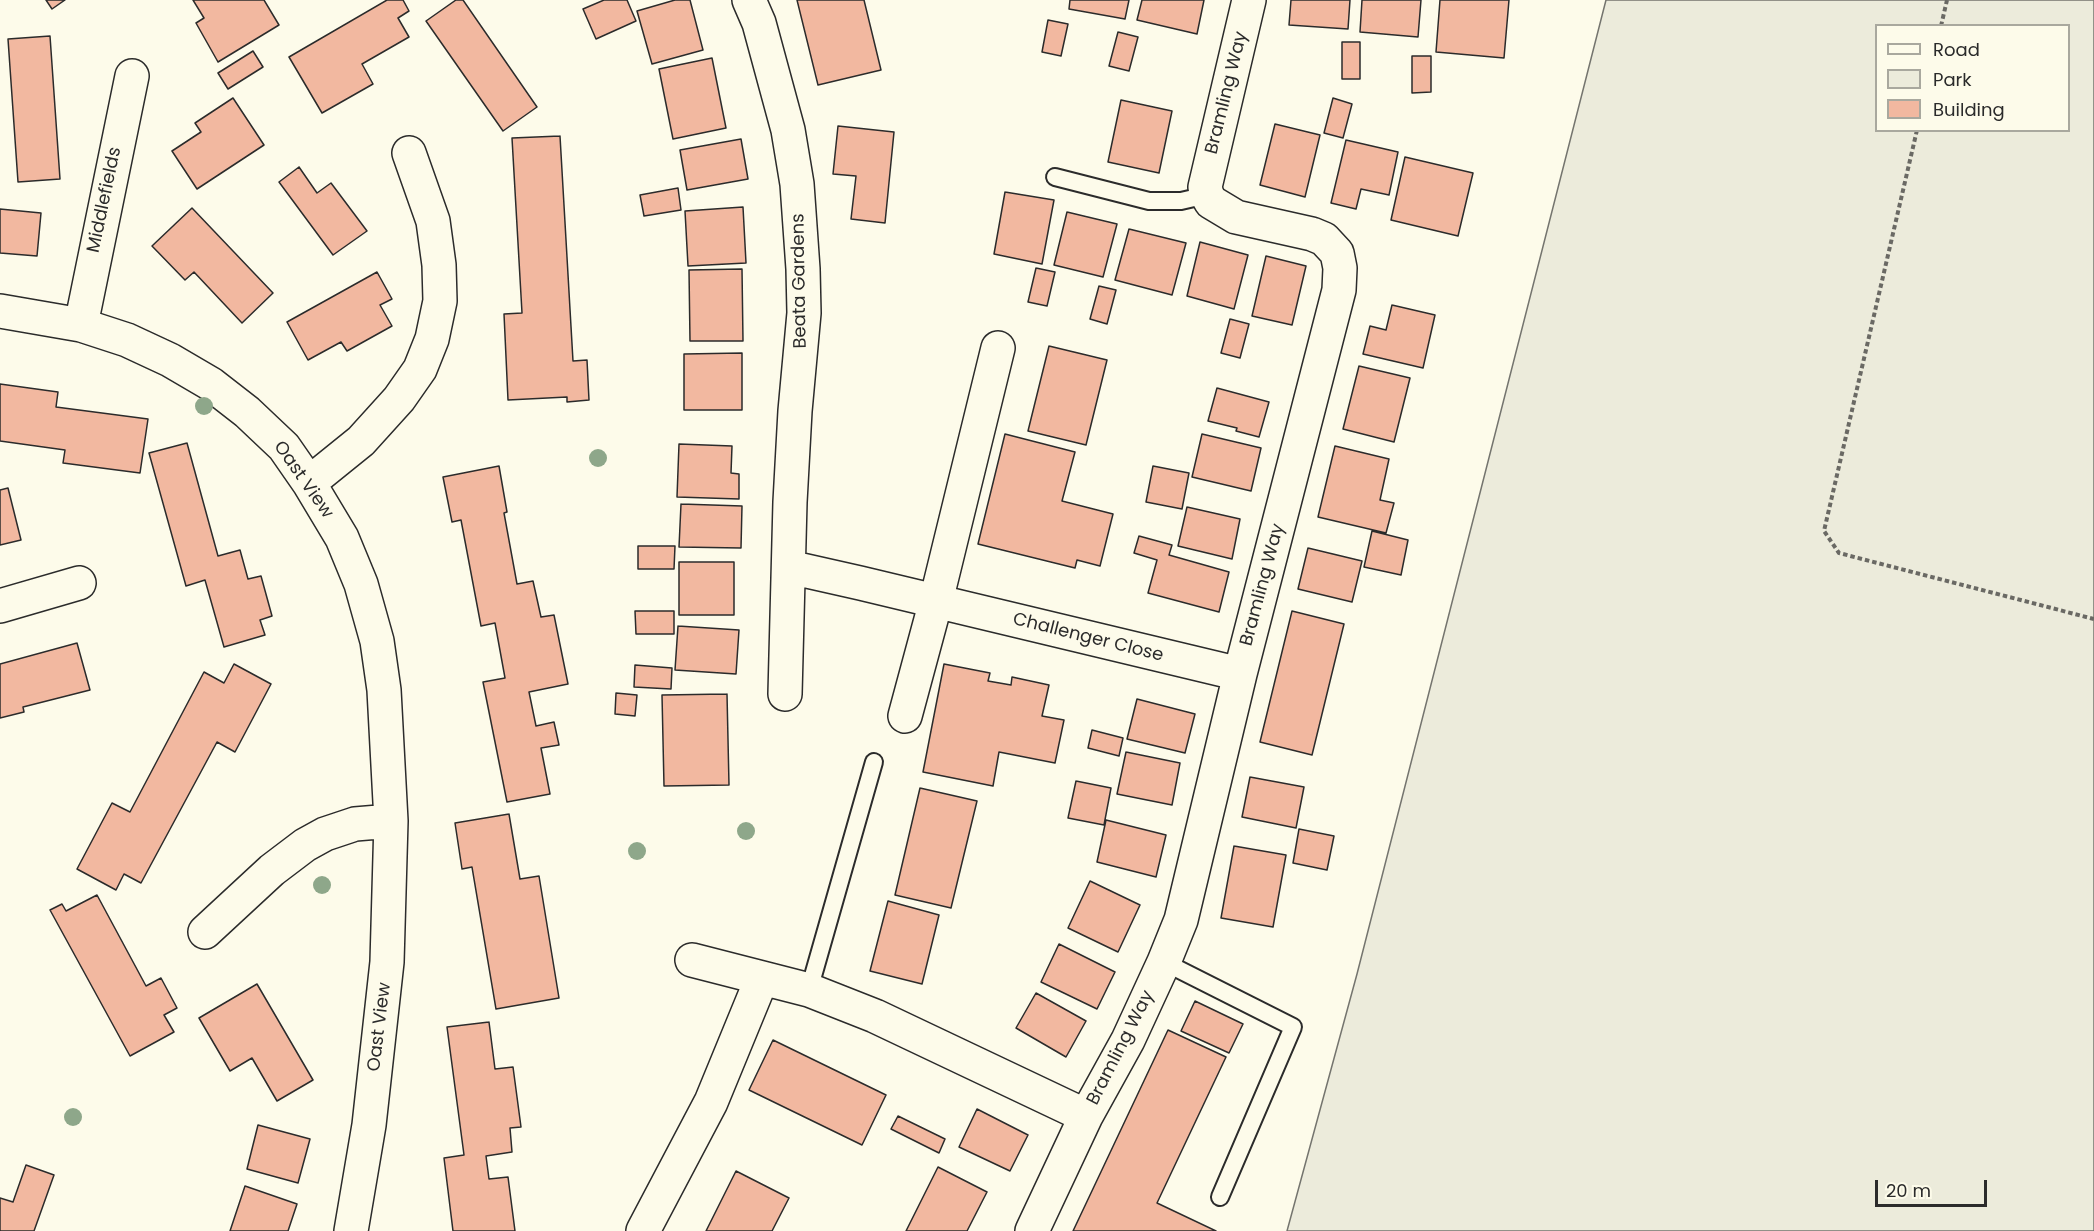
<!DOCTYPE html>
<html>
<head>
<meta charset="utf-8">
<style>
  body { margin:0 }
  #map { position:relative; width:2094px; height:1231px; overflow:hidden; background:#fdfbea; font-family:Poppins,sans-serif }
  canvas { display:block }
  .legend { position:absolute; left:1875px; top:24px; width:195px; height:108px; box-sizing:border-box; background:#fdfbea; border:2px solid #a9a89e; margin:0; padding:8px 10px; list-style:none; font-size:18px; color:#2b2b2b }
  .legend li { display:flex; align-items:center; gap:12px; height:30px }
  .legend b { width:30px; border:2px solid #a9a89e }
  .scale { position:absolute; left:1875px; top:1180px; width:112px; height:27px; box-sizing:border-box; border:3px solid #2b2b2b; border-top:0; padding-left:8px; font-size:18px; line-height:21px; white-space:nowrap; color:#2b2b2b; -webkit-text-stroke:4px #fdfbea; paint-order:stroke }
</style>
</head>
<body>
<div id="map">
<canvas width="2094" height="1231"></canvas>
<ul class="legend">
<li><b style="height:8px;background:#fdfbea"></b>Road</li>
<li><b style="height:16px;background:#ecebdb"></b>Park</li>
<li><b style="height:16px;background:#f2b8a0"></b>Building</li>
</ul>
<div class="scale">20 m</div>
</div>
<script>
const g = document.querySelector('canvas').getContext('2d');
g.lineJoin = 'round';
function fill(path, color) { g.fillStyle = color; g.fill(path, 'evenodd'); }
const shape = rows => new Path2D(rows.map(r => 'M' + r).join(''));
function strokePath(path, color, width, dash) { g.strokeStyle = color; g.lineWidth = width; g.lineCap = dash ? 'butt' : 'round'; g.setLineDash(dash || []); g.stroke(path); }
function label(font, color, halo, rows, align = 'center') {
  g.font = font + ' Poppins,sans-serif'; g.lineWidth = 4.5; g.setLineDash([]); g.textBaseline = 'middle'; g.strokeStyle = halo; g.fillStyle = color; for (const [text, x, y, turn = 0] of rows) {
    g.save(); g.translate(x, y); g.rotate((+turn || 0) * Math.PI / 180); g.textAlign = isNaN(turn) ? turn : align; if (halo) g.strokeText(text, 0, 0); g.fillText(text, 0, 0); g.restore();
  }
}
const green = shape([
  [1606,0,2094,0,2094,1231,1287,1231,1357,974,1606,0],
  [1876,26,2068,26,2068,130,1876,130,1876,26]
]);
fill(green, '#ecebdb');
strokePath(green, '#74746e', 1.5);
const building = shape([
  [46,0,65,0,52,9,46,0],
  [193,0,264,0,279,25,218,62,196,23,204,18,193,0],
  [387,0,403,0,409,11,398,18,409,37,362,64,373,84,322,113,289,57,387,0],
  [456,0,463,0,537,107,503,131,426,21,456,0],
  [604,0,627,0,636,21,596,39,583,9,604,0],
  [675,0,690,0,703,50,652,64,637,11,675,0],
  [797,0,864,0,881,70,818,85,797,0],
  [1070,0,1129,0,1125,19,1069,9,1070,0],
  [1142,0,1204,0,1197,34,1137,20,1142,0],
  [1291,0,1350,0,1348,29,1289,25,1291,0],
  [1362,0,1421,0,1418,37,1360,32,1362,0],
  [1440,0,1509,0,1504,58,1436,52,1440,0],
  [1048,20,1068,24,1061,56,1042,52,1048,20],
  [1118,32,1138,37,1129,71,1109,66,1118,32],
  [50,36,60,179,18,182,8,39,50,36],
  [1342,42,1360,42,1360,79,1342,79,1342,42],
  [253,51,263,67,228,89,218,73,253,51],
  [1412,56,1431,56,1431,92,1412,93,1412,56],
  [712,58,726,128,673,139,659,69,712,58],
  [233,98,264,145,197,189,172,151,201,132,195,123,233,98],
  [1333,98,1352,104,1343,138,1324,133,1333,98],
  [1121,100,1172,111,1159,173,1108,162,1121,100],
  [1275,124,1320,135,1305,197,1260,185,1275,124],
  [838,126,894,132,885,223,851,219,856,176,833,174,838,126],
  [560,136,573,361,587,360,589,400,567,402,567,397,508,400,504,314,522,313,512,138,560,136],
  [741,139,748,179,687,190,680,150,741,139],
  [1346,140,1398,152,1389,195,1361,189,1356,209,1331,203,1346,140],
  [1405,157,1473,173,1458,236,1391,220,1405,157],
  [299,167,317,193,331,183,367,231,333,255,279,182,299,167],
  [678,188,681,210,644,216,640,195,678,188],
  [1005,192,1054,200,1042,264,994,254,1005,192],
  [743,207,746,263,688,266,685,211,743,207],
  [192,208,273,293,242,323,194,272,185,280,152,246,192,208],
  [0,209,41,213,37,256,0,253,0,209],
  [1067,212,1117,224,1103,277,1054,265,1067,212],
  [1129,229,1186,243,1172,295,1115,280,1129,229],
  [1200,242,1248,255,1234,309,1187,296,1200,242],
  [1266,256,1306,266,1292,325,1252,316,1266,256],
  [1036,268,1055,272,1047,306,1028,302,1036,268],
  [742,269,743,341,690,341,689,270,742,269],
  [377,272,392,299,380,305,392,326,347,351,341,342,308,360,287,322,377,272],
  [1099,286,1116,290,1107,324,1090,319,1099,286],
  [1392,305,1435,315,1423,368,1363,354,1370,326,1386,330,1392,305],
  [1230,319,1249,324,1240,358,1221,353,1230,319],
  [1049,346,1107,360,1086,445,1028,431,1049,346],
  [742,353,742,410,684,410,684,354,742,353],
  [1359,366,1410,378,1394,442,1343,429,1359,366],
  [0,384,58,392,56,407,148,419,140,473,63,463,65,450,0,441,0,384],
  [1217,388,1269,402,1259,437,1236,431,1237,428,1208,421,1217,388],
  [1005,434,1075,452,1062,501,1113,514,1100,566,1077,560,1075,568,978,544,1005,434],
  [1202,434,1261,448,1251,491,1192,477,1202,434],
  [187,443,218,556,240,550,248,579,261,576,272,616,260,620,265,635,224,647,205,580,186,586,149,453,187,443],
  [679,444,732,446,731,473,739,474,739,499,677,497,679,444],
  [1335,446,1389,459,1380,500,1394,503,1386,533,1318,517,1335,446],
  [499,466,507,512,504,513,517,584,533,581,541,617,554,615,568,684,529,692,536,726,554,722,559,745,541,748,550,794,507,802,483,682,505,678,495,623,481,626,461,520,452,522,443,477,499,466],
  [1153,466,1189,473,1182,509,1146,502,1153,466],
  [8,488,21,540,0,545,0,490,8,488],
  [681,504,742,506,741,548,679,547,681,504],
  [1187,507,1240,519,1232,559,1178,546,1187,507],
  [1372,531,1408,540,1401,575,1364,567,1372,531],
  [1139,536,1172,545,1169,555,1229,572,1219,612,1148,593,1157,560,1134,553,1139,536],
  [638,546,675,546,674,569,638,569,638,546],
  [1308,548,1362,561,1352,602,1298,589,1308,548],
  [679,562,734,562,734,615,679,615,679,562],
  [635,611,674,611,674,634,636,634,635,611],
  [1292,611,1344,624,1312,755,1260,742,1292,611],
  [678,626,739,630,736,674,675,670,678,626],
  [77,643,90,690,23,707,24,712,0,718,0,664,77,643],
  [234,664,271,684,235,752,217,742,141,883,124,874,116,890,77,869,112,803,130,812,204,672,224,683,234,664],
  [944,664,990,673,988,681,1011,685,1012,677,1049,685,1042,716,1064,720,1055,763,999,752,993,786,923,772,944,664],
  [635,665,672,668,671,689,634,687,635,665],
  [616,693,637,695,635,716,615,714,616,693],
  [727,694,729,785,664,786,662,695,727,694],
  [1137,699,1195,714,1185,753,1127,739,1137,699],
  [1092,730,1123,738,1119,756,1088,748,1092,730],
  [1126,752,1180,763,1172,805,1117,794,1126,752],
  [1250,777,1304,787,1296,828,1242,817,1250,777],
  [1076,781,1111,788,1104,825,1068,818,1076,781],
  [920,788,977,801,951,908,895,895,920,788],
  [509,814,520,879,539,876,559,998,496,1009,472,867,462,869,455,823,509,814],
  [1106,820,1166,835,1156,877,1097,862,1106,820],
  [1299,829,1334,836,1327,870,1293,863,1299,829],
  [1234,846,1286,855,1273,927,1221,918,1234,846],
  [1090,881,1140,905,1118,952,1068,928,1090,881],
  [97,895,146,986,161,978,177,1008,164,1015,174,1032,130,1056,50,910,62,904,66,911,97,895],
  [888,901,939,915,922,984,870,971,888,901],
  [1059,944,1115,972,1097,1009,1041,982,1059,944],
  [257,984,313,1080,277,1101,252,1058,230,1071,199,1018,257,984],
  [1036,993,1086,1021,1066,1057,1016,1028,1036,993],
  [1195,1001,1243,1024,1229,1053,1181,1031,1195,1001],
  [489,1022,495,1069,513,1067,521,1127,510,1128,512,1152,486,1156,489,1179,508,1177,515,1231,453,1231,444,1158,464,1155,447,1027,489,1022],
  [1168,1030,1226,1057,1157,1203,1216,1231,1073,1231,1168,1030],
  [773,1040,886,1095,862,1145,749,1090,773,1040],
  [977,1109,1028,1135,1010,1171,959,1147,977,1109],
  [898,1116,945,1139,939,1153,891,1129,898,1116],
  [258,1125,310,1139,298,1183,247,1169,258,1125],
  [26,1165,54,1175,34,1231,0,1231,0,1198,13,1202,26,1165],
  [938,1167,987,1192,967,1231,906,1231,938,1167],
  [736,1171,789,1198,772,1231,706,1231,736,1171],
  [245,1186,297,1204,288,1231,230,1231,245,1186]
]);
fill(building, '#f2b8a0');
strokePath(building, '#2b2b2b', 1.5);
const lane = shape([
  [1055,177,1149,201,1181,201,1207,195],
  [1164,962,1293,1027,1220,1197],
  [809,990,874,762]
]);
const street = shape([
  [749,0,759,23,788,130,797,184,803,269,804,313,795,411,790,502,785,694],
  [0,311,81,325,127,340,170,360,211,384,247,412,284,447,309,483,342,538,361,584,377,641,384,690,391,821,387,962,369,1125,351,1231],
  [81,325,132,76],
  [309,483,361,441,399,399,420,369,432,339,440,301,439,265,433,221,409,153],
  [789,567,860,583,1240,674],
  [0,606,79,583],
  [905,716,936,601,998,348],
  [205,932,272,870,305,845,325,834,355,824,391,821],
  [692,960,809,990,875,1016,1086,1116],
  [643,1231,711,1102,762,978],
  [1032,1231,1086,1116,1128,1040,1164,962,1181,920,1240,674,1339,290,1340,268,1337,253,1324,239,1312,234,1236,217,1211,202,1207,195,1205,187,1249,0]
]);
strokePath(lane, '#2b2b2b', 20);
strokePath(street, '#2b2b2b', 36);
strokePath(shape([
  [1941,26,1947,0],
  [1917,130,1824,531,1839,553,2094,619]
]), '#6a6964', 4, [4.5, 3]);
strokePath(lane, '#fdfbea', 16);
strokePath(street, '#fdfbea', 33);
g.fillStyle = '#8ea78a';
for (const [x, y] of [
  [204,406],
  [598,458],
  [746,831],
  [637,851],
  [322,885],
  [73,1117]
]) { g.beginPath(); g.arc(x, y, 9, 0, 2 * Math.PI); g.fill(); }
label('18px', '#2b2b2b', '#fdfbea', [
  ["Bramling Way",1227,93,-76],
  ["Middlefields",105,200,-78],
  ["Beata Gardens",800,281,-91],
  ["Oast View",303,480,55],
  ["Bramling Way",1263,585,-75],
  ["Challenger Close",1088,638,14],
  ["Oast View",380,1027,-83],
  ["Bramling Way",1121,1048,-63]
]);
</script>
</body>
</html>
